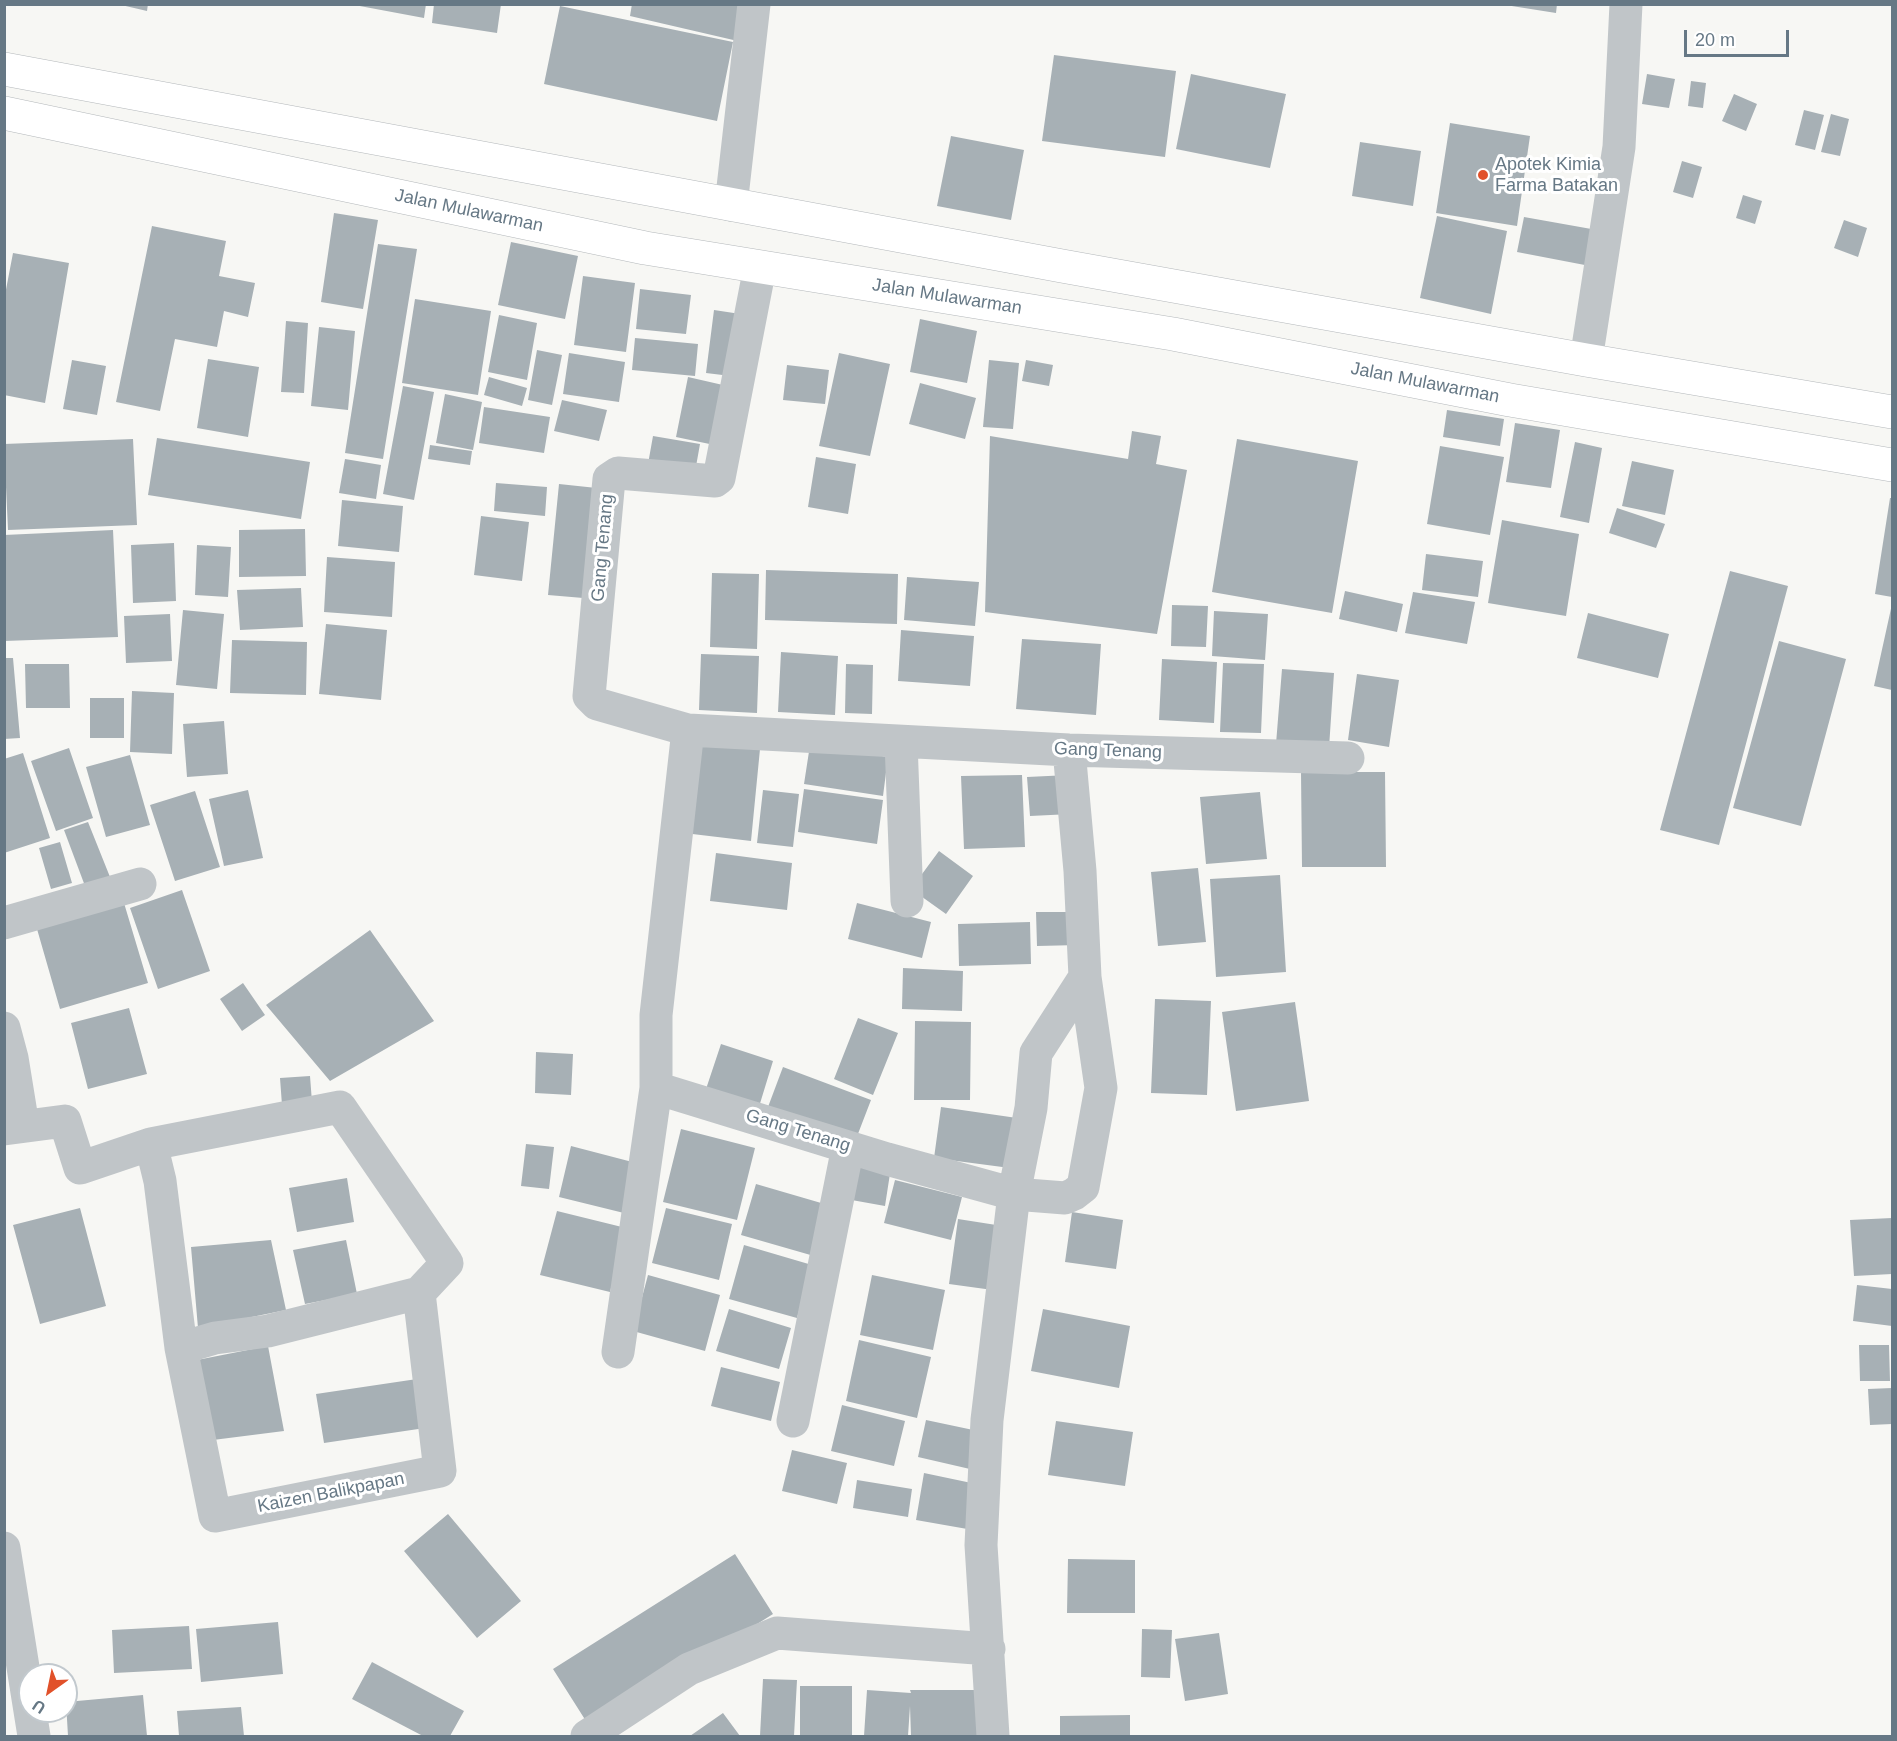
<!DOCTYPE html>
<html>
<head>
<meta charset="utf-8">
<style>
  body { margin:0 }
  #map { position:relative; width:1897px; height:1741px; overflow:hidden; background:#f7f7f4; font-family:Helvetica,sans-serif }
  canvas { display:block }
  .frame { position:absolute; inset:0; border:6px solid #667885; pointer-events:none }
  .north { position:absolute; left:18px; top:1663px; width:60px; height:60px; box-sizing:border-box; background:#fff; border:2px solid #c2c9ce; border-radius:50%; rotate:213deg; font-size:16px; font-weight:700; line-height:24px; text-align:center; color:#667885 }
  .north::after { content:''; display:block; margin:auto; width:21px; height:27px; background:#e1512a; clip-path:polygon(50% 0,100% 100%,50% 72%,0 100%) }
  .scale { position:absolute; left:1684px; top:30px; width:105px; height:27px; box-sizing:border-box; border:3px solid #667885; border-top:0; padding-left:8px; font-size:18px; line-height:21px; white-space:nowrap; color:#667885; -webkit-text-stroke:4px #fff; paint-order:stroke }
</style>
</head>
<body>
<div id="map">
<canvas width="1897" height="1741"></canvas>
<div class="frame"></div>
<div class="north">U</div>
<div class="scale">20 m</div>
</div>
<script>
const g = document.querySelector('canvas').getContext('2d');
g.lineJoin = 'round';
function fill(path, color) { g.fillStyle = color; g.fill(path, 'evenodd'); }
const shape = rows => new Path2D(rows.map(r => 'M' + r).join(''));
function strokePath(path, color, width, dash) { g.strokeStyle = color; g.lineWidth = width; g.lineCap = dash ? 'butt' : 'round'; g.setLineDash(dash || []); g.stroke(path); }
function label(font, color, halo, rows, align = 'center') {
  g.font = font + ' Helvetica,sans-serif'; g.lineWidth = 6; g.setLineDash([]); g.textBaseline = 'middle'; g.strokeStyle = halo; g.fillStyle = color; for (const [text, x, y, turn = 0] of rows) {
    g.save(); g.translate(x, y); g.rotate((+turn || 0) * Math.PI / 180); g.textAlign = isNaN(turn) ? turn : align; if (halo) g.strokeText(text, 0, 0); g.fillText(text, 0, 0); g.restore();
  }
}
fill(shape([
  [117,4,148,4,147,11],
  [349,4,426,4,424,18],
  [434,4,501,4,497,33,432,23],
  [632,4,751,4,742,42,630,16],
  [1499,4,1557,4,1556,13],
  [560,6,733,42,717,121,544,84],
  [1054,55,1176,71,1165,157,1042,141],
  [1191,74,1286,94,1270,168,1176,149],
  [1647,74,1675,79,1669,108,1642,104],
  [1691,81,1706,83,1703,108,1688,106],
  [1734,94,1757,104,1746,131,1722,121],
  [1804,110,1824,115,1815,150,1795,145],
  [1831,114,1849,119,1840,156,1821,152],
  [1450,123,1530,136,1517,226,1436,213],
  [951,136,1024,150,1011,220,937,206],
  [1360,142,1421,151,1413,206,1352,196],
  [1682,161,1702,167,1693,198,1673,192],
  [1743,195,1762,201,1755,224,1736,218],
  [334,213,378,220,363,309,321,302],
  [1437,216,1507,231,1491,314,1420,298],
  [1524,217,1597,230,1590,266,1517,252],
  [1844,220,1867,228,1858,257,1834,248],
  [152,226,226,241,219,276,255,283,248,317,224,311,217,347,175,339,160,411,116,402],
  [511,242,578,256,565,319,498,305],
  [378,244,417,249,383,459,345,453],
  [13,253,69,263,45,403,4,395,4,300],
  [583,276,635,283,626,352,574,345],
  [640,289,691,295,686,334,636,329],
  [415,299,491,311,478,395,402,383],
  [714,310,747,315,739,377,706,373],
  [499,315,537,323,527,380,488,372],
  [920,319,977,331,967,383,910,372],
  [286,321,308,323,304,393,281,392],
  [319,327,355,331,348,410,311,406],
  [635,338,698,344,695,376,632,370],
  [537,350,562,355,552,405,528,400],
  [569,353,625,362,619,402,563,394],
  [839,353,890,364,870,456,819,446],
  [208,359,259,367,248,437,197,428],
  [72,360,106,366,97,415,63,409],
  [989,360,1019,363,1013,429,983,427],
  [1026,360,1053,365,1049,386,1022,381],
  [787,365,829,370,825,404,783,400],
  [489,377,527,388,522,406,484,395],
  [688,377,736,388,724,447,676,437],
  [920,383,976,398,965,439,909,424],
  [403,386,434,392,414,500,383,494],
  [445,394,482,402,473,450,436,443],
  [562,400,607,410,599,441,554,431],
  [484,407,550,417,544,453,479,443],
  [1447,410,1504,419,1500,446,1443,437],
  [1515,423,1560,430,1551,488,1506,482],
  [1132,431,1161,436,1156,464,1187,470,1157,634,985,612,990,436,1128,459],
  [653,436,700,444,695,472,648,464],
  [157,438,310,462,301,519,148,495],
  [133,439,137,525,8,530,4,444],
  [1237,439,1358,461,1332,613,1212,592],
  [1575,442,1602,448,1589,523,1560,517],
  [430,445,472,451,470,465,428,459],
  [1440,446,1504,457,1490,535,1427,524],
  [816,457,856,464,848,514,808,507],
  [345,459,381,465,376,499,339,493],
  [1632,461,1674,470,1665,515,1622,506],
  [496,483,547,487,545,516,494,511],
  [559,484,606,489,595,599,548,595],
  [1890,498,1892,498,1892,597,1875,594],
  [342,500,403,506,399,552,338,546],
  [1617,508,1665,524,1656,548,1609,533],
  [481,516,529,522,522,581,474,575],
  [1502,520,1579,534,1566,616,1488,603],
  [305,529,306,576,239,577,239,530],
  [113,530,118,637,4,641,4,535],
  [174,543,176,601,133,603,131,545],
  [197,545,231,547,228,597,195,595],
  [1426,554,1483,561,1478,597,1422,590],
  [327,557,395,562,392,617,324,612],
  [766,570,898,574,897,624,765,620],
  [1730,571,1788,586,1719,845,1660,830],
  [712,573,759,574,757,649,710,647],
  [907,577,979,582,975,626,904,620],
  [301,588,303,627,240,630,237,590],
  [1345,591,1403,604,1397,632,1339,619],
  [1413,592,1475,602,1467,644,1405,633],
  [1892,604,1892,690,1874,686],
  [1172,605,1208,606,1206,647,1171,646],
  [183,610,224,614,217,689,176,685],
  [1214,611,1268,614,1265,660,1212,656],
  [1588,613,1669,634,1658,678,1577,658],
  [170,614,172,661,126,663,124,616],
  [326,624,387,630,381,700,319,694],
  [901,630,974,636,970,686,898,681],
  [1022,639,1101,644,1096,715,1016,709],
  [232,640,307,642,306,695,230,693],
  [1779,641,1846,659,1801,826,1733,808],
  [781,652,838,656,835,715,778,712],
  [701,654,759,656,757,713,699,710],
  [4,658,13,658,20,738,4,739],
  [1162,659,1217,662,1214,723,1159,720],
  [1223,663,1264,664,1261,733,1220,732],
  [25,664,69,664,70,708,26,708],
  [846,664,873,665,872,714,845,713],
  [1282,669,1334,673,1329,748,1276,744],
  [1357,674,1399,680,1389,747,1348,740],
  [132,691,174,693,172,754,130,752],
  [90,698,124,698,124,738,90,738],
  [224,721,228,774,187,777,183,724],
  [693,742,760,749,751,841,684,833],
  [810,745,888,757,883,796,804,784],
  [69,748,93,818,56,831,31,761],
  [23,753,50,838,4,853,4,759],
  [130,755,150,825,106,837,86,767],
  [1301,772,1385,772,1386,867,1302,867],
  [1022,775,1025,847,964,849,961,776],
  [1069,775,1071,814,1030,816,1027,777],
  [804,789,883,800,877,844,798,832],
  [248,790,263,858,224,866,209,799],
  [763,790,799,794,793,847,757,843],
  [195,791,220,867,175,881,150,805],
  [1260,792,1267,859,1206,864,1200,797],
  [88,822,110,877,85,886,64,830],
  [60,842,72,883,51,889,39,848],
  [939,851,973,876,946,914,911,889],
  [716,853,792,863,787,910,710,901],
  [1198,868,1206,942,1158,946,1151,872],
  [1280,875,1286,972,1216,977,1210,879],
  [182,890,210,971,158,989,130,908],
  [124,903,148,983,60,1009,37,929],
  [857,903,931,922,922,958,848,939],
  [1036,912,1078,912,1079,945,1037,946],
  [1030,922,1031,964,959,966,958,924],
  [370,930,434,1021,330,1081,266,1005],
  [903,968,963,971,962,1011,902,1009],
  [243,983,265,1015,242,1031,220,999],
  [1155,999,1211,1001,1207,1095,1151,1093],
  [1295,1002,1309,1101,1236,1111,1222,1012],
  [129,1008,147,1074,88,1089,71,1023],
  [858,1018,898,1033,873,1095,834,1079],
  [915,1021,971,1022,970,1100,914,1100],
  [721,1044,773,1061,758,1110,705,1092],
  [536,1052,573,1054,571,1095,535,1093],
  [783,1067,871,1100,856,1139,768,1107],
  [310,1076,312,1102,282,1105,280,1078],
  [941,1107,1017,1118,1010,1168,934,1158],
  [681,1129,755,1148,737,1220,663,1202],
  [526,1144,554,1147,549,1189,521,1186],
  [571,1146,640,1164,628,1214,559,1197],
  [853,1160,891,1167,885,1206,846,1199],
  [347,1178,354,1222,297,1232,289,1188],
  [895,1180,962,1197,951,1240,884,1223],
  [756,1184,828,1205,814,1256,741,1235],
  [80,1208,106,1306,40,1324,13,1225],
  [666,1208,732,1224,719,1280,652,1263],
  [557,1211,626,1228,610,1292,540,1275],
  [1072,1212,1123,1220,1116,1269,1065,1262],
  [1892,1218,1892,1274,1854,1276,1850,1220],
  [958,1219,1009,1227,1000,1291,949,1284],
  [271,1240,286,1310,198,1328,191,1247],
  [346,1240,357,1294,305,1304,293,1250],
  [744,1245,812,1265,797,1318,729,1299],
  [648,1275,720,1295,705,1351,633,1331],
  [872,1275,945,1290,933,1350,860,1335],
  [1857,1285,1892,1289,1892,1326,1853,1321],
  [729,1309,791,1328,779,1369,716,1351],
  [1043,1309,1130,1326,1119,1388,1031,1371],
  [859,1340,931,1357,917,1418,846,1401],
  [1859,1345,1889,1345,1890,1381,1860,1381],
  [268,1346,284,1431,205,1441,192,1361],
  [721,1367,780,1382,771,1421,711,1406],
  [417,1379,425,1428,324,1443,316,1394],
  [1892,1388,1892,1424,1870,1425,1868,1389],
  [842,1405,905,1421,894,1466,831,1451],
  [926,1420,978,1431,970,1469,918,1457],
  [1056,1421,1133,1432,1125,1486,1048,1475],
  [792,1450,847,1463,837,1504,782,1491],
  [924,1473,981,1485,973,1530,916,1520],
  [857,1480,912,1489,908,1517,853,1508],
  [448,1514,521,1601,477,1638,404,1551],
  [735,1554,773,1614,591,1729,553,1669],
  [1068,1559,1135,1560,1135,1613,1067,1613],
  [278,1622,283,1674,201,1682,196,1629],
  [189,1626,192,1669,114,1673,112,1630],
  [1142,1629,1172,1630,1170,1678,1141,1677],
  [1219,1633,1228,1694,1185,1701,1175,1639],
  [372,1662,464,1711,450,1736,423,1736,352,1699],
  [763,1679,797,1680,794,1736,760,1736],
  [800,1686,852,1686,852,1736,800,1736],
  [867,1690,911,1693,910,1690,987,1690,988,1736,911,1736,910,1706,908,1736,864,1736],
  [143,1695,147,1736,68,1736,66,1702],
  [241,1707,244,1736,179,1736,177,1711],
  [723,1713,740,1736,690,1736],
  [1130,1715,1130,1736,1060,1736,1060,1716]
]), '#a7b0b5');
const highway = shape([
  [4,69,1062,266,1586,360,1892,412],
  [4,113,645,248,1173,334,1510,400,1892,465]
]);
strokePath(highway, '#b4b8bb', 34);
strokePath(shape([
  [731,205,754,4],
  [760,267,719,478,715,481,618,473,609,479,589,696,597,704,688,730,1069,750,1348,758],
  [1586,360,1619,147,1626,4],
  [688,730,656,1015,656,1088,887,1159,1014,1194,1065,1198,1074,1194,1083,1187,1101,1088,1085,977],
  [901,742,907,901],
  [4,923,140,884],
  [4,1028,12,1058,23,1126],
  [4,1129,65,1121,80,1168,151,1144,160,1181,181,1348,215,1338,268,1331,419,1293,447,1263,340,1107,151,1144],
  [181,1348,215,1516,440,1471,419,1293],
  [618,1352,656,1088],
  [793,1421,848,1147],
  [4,1548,34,1736],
  [587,1736,689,1669,777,1633,989,1649],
  [993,1736,981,1545,987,1420,1014,1194,1031,1108,1036,1053,1085,977,1080,871,1069,750]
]), '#c0c5c8', 33);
strokePath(highway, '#fff', 33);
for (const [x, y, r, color] of [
  [1483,175,6,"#e1512a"]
]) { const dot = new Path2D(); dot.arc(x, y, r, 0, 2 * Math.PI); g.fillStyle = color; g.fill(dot); strokePath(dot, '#fff', 2); }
label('18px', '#667885', '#fff', [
  ["Apotek Kimia",1495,165],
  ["Farma Batakan",1495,186]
], 'left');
label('18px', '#667885', '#fff', [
  ["Jalan Mulawarman",469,211,12],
  ["Jalan Mulawarman",947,297,9],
  ["Jalan Mulawarman",1425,383,11],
  ["Gang Tenang",603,548,-85],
  ["Gang Tenang",1108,751,2],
  ["Gang Tenang",798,1131,17],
  ["Kaizen Balikpapan",331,1493,-11]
]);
</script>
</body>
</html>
